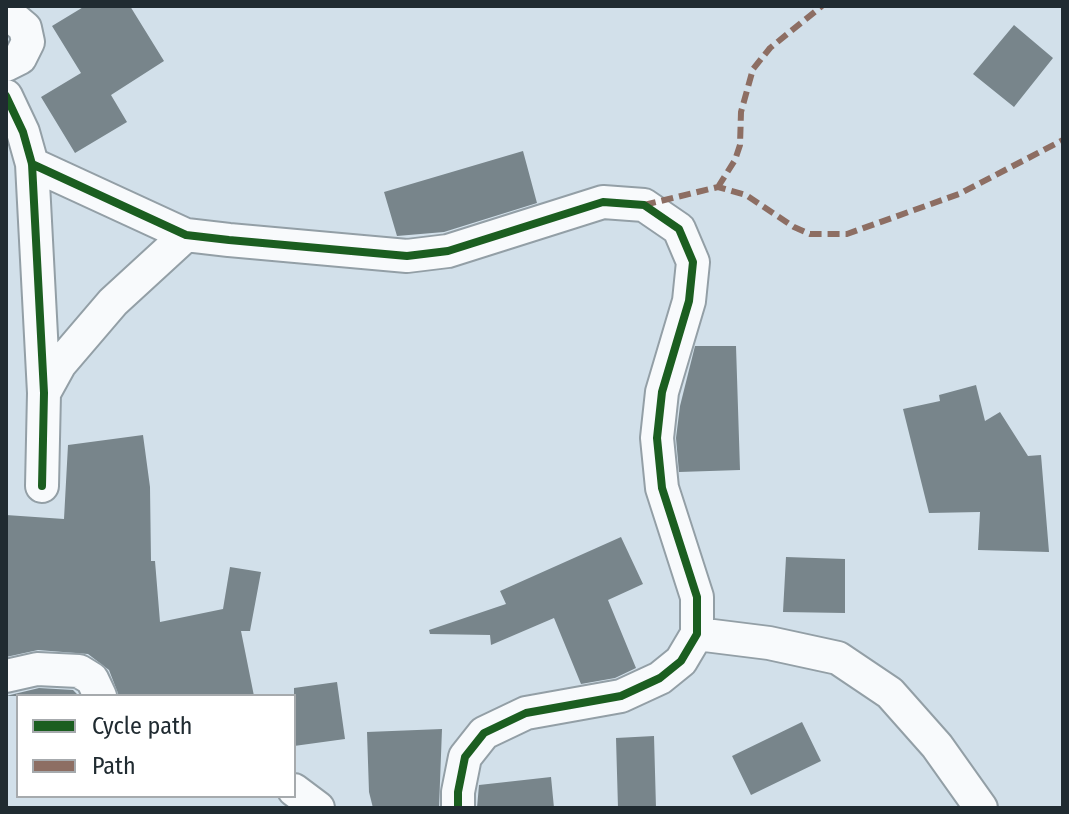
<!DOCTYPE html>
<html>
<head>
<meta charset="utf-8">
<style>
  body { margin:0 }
  #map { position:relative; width:1069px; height:814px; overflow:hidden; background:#d2e0ea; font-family:"Fira Sans Condensed",sans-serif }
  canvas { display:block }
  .frame { position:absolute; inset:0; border:8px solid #202b31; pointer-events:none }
  .legend { position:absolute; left:16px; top:694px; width:280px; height:104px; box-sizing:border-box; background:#fff; border:2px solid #a6aaad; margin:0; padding:10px 14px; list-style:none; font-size:24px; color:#202b31 }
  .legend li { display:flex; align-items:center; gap:16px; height:40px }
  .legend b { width:40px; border:2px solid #a6aaad }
</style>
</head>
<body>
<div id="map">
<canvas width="1069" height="814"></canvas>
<div class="frame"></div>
<ul class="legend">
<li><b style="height:10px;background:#1b5e20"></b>Cycle path</li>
<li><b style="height:10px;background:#8d6e63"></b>Path</li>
</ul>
</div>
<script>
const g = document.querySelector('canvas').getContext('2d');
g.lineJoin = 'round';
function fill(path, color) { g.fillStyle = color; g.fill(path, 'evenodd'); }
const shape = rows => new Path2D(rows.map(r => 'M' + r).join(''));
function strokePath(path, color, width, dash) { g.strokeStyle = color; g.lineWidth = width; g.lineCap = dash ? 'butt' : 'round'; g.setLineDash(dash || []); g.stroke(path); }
fill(shape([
  [85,6,130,6,164,61,111,95,127,122,75,153,41,97,81,73,52,26],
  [1014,25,1053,58,1014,107,973,74],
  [523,151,537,203,444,232,397,236,384,192],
  [695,346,736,346,740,470,679,472,676,438,680,406],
  [976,385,985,421,1000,412,1028,456,1041,455,1049,552,978,550,980,512,929,513,903,409,940,401,939,395],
  [143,435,150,487,151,561,155,561,160,622,223,609,230,567,261,572,250,631,241,631,254,696,119,696,109,670,88,654,38,650,6,657,6,515,64,519,68,445],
  [621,537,643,584,608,600,636,668,615,678,581,684,554,618,491,645,490,635,430,634,429,630,506,604,500,591],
  [786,557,845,559,845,613,783,612],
  [337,682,345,739,294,746,294,688],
  [39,688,73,690,79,696,6,696],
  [802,722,821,761,751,795,732,756],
  [442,729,439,808,373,808,369,792,367,732],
  [654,736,656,808,618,808,616,738],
  [551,777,554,808,477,808,479,785]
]), '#78858b');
const street = shape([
  [6,12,25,28,28,42,20,58,6,65],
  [6,96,23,132,32,164,44,393,42,486],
  [32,164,186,235,229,240,407,256,448,251,603,202,644,205,679,229,693,262,689,301,662,392,657,438,662,488,697,597,697,634,681,661,660,678,621,696,526,713,484,733,465,757,458,792,458,808],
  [44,393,60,364,113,302,186,235],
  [697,634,769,643,838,658,890,693,937,746,981,808],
  [6,676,37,669,79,671,92,679,100,696],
  [294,790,318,808]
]);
strokePath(street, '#939fa6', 36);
strokePath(street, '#f8fafc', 32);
strokePath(shape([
  [718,187,735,160,740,145,741,112,753,69,770,48,822,6],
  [644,205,718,187,746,195,794,227,810,234,847,234,959,194,1063,140]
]), '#8d6e63', 6, [12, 6]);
strokePath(shape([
  [6,96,23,132,32,164,44,393,42,486],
  [32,164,186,235,229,240,407,256,448,251,603,202,644,205,679,229,693,262,689,301,662,392,657,438,662,488,697,597,697,634,681,661,660,678,621,696,526,713,484,733,465,757,458,792,458,808]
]), '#1b5e20', 8);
</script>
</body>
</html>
